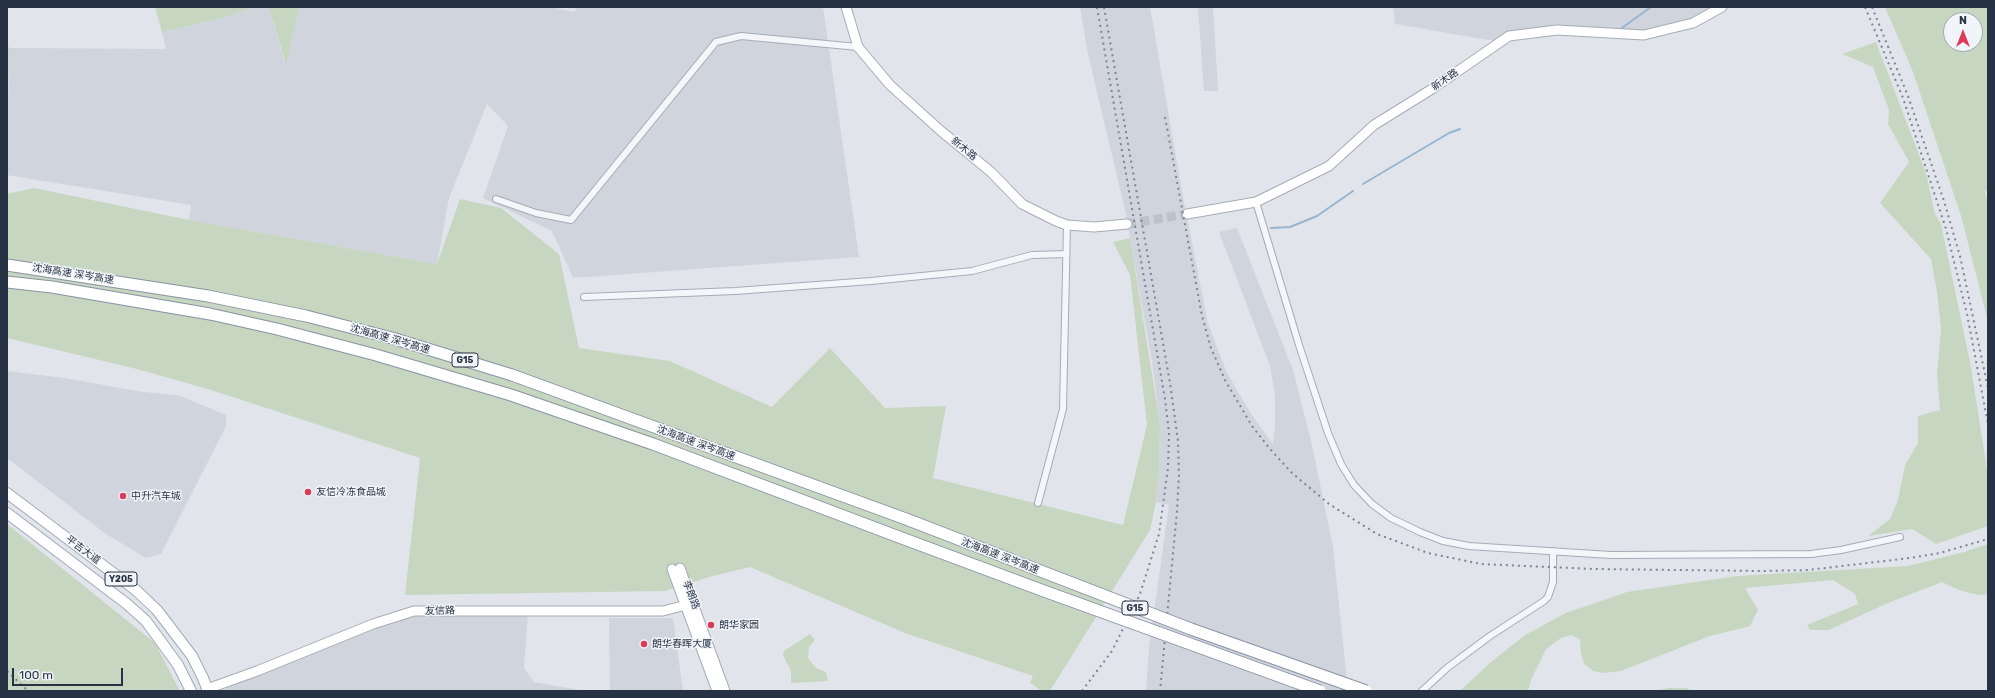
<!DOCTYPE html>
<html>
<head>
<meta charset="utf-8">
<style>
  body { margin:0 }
  #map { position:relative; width:1995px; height:698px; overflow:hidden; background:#e1e5eb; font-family:Rubik,sans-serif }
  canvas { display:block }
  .frame { position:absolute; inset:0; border:8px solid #273345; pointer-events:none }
  .north { position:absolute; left:1943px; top:12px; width:40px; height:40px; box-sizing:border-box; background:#f1f4f8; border:1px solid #a0a7b0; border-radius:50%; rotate:0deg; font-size:11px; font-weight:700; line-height:16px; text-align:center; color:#273345 }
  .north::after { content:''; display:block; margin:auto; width:14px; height:18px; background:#dc3a59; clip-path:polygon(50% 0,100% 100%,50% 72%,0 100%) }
  .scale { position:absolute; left:12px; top:668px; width:111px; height:18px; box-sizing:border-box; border:2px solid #273345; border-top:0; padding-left:5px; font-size:12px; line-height:14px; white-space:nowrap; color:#273345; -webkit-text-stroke:3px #f1f4f8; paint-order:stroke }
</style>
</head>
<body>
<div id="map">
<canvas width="1995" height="698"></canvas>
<div class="frame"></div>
<div class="north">N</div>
<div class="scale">100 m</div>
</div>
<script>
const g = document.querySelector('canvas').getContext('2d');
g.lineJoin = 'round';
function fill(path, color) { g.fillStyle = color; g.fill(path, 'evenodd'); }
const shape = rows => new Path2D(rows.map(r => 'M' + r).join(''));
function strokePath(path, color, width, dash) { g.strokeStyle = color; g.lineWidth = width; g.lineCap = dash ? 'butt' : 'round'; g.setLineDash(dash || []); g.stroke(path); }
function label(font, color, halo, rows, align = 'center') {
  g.font = font + ' Rubik,"Noto Sans SC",sans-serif'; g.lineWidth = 3; g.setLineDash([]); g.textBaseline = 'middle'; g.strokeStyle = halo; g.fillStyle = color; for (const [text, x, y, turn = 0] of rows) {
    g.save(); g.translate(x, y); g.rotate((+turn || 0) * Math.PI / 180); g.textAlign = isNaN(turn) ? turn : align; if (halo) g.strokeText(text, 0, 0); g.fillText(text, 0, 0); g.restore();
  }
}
fill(shape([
  [254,7,269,7,285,64,299,7,550,7,575,12,576,7,823,7,859,257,573,278,552,231,483,198,508,126,487,104,449,198,437,264,189,220,191,205,7,175,9,48,166,49,162,32,230,16],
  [1080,7,1150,7,1183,197,1208,324,1227,373,1251,414,1273,444,1275,427,1275,395,1270,366,1219,232,1237,228,1293,370,1312,445,1333,547,1348,691,1146,691,1149,648,1169,505,1156,502,1159,472,1160,423,1152,362,1125,210,1088,54],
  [1198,7,1213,7,1218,91,1204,91],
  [1393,7,1713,7,1692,19,1643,31,1557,26,1495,41,1395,24],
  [7,371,64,378,143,392,178,395,226,415,226,426,161,554,146,558,106,534,7,458],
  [415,611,528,613,524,668,534,682,586,691,226,691,227,682],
  [609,618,673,618,683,691,610,691]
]), '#cfd4dd');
fill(shape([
  [155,7,254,7,230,16,162,32],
  [269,7,299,7,286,65],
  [1885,7,1988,7,1988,191,1985,191,1988,204,1988,322,1962,219,1913,72],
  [1951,20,1975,20,1975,44,1951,44],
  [1876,42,1926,173,1935,214,1941,224,1971,367,1988,477,1988,526,1936,544,1912,529,1868,536,1890,519,1898,500,1905,465,1918,443,1918,416,1940,410,1937,374,1941,329,1937,292,1931,259,1880,203,1909,162,1888,124,1889,110,1873,67,1842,54],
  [7,44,9,48,7,132],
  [34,188,189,220,437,264,460,199,501,208,559,254,579,348,670,361,772,407,830,348,885,408,946,406,933,478,1123,525,1147,425,1130,275,1113,242,1130,238,1160,423,1159,472,1156,502,1150,530,1050,691,1042,691,1030,683,1033,676,905,633,750,567,709,577,665,591,405,595,420,458,211,390,137,369,7,338,7,194],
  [7,524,155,643,180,691,7,691],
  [1988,544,1988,594,1978,595,1959,590,1942,582,1888,603,1829,630,1810,630,1807,625,1858,604,1855,594,1833,580,1745,588,1758,610,1750,626,1710,636,1621,671,1603,673,1593,671,1584,664,1581,653,1580,639,1571,635,1561,638,1546,649,1531,680,1528,691,1460,691,1491,662,1525,635,1566,613,1627,592,1737,576,1908,566,1964,552],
  [810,634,815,640,809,647,808,658,816,668,826,672,828,681,791,683,791,671,783,655,784,651],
  [1669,688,1687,688,1691,691,1654,691]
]), '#c7d6c1');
strokePath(shape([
  [1619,30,1651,7],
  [1363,184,1449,133,1460,129],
  [1271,228,1290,227,1317,216,1353,191]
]), '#98b5ce', 2);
strokePath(shape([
  [1127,224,1187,214]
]), '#bcc1ca', 9, [9, 4.5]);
const street = shape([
  [496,199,536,213,571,220,716,42,741,36,858,47],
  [1256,202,1299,345,1328,433,1341,464,1354,485,1372,504,1391,518,1420,532,1443,541,1469,546,1611,555,1811,554,1841,550,1900,537],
  [584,297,735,291,871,281,972,271,1032,255,1066,254],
  [1038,503,1063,409,1067,225],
  [1422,691,1447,668,1490,636,1544,601,1548,597,1553,582,1553,551]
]);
const secondary = shape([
  [846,7,858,47,890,85,941,131,991,172,1022,204,1056,221,1067,225,1094,227,1127,224],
  [1187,214,1256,202,1329,166,1374,125,1432,89,1509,36,1557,30,1644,35,1693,23,1722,7],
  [680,568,725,691],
  [672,569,717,691],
  [207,689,257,671,373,624,414,611,663,611,686,605]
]);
const primary = shape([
  [7,493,137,591,157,610,192,656,203,678,208,691],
  [7,513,127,604,146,621,178,665,191,691]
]);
const highway = shape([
  [7,265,208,296,306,316,392,338,512,375,906,519],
  [7,282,52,287,210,314,277,329,376,355,511,395,653,444,899,537]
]);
strokePath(street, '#a5acb6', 8);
strokePath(secondary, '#a5acb6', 11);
strokePath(primary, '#9faab8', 12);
strokePath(highway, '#8793a3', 13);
strokePath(street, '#f4f6f9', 6);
strokePath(secondary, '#fff', 9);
strokePath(primary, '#fff', 10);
strokePath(highway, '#fff', 11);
strokePath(shape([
  [1104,7,1170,383,1178,441,1179,475,1177,511,1160,691],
  [1865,7,1903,98,1946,229,1967,314,1988,424],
  [1872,7,1908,96,1944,201,1960,256,1988,388],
  [1165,117,1202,316,1211,348,1225,380,1252,426,1270,449,1292,473,1329,504,1377,534,1428,553,1481,564,1594,569,1762,571,1808,570,1910,558,1940,553,1988,539],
  [7,671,28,691],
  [1082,691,1112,651,1140,594,1159,534,1168,468,1169,433,1165,399,1097,7]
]), '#788596', 2, [2, 4]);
const highwayBridge = shape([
  [906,519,1191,629,1366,691],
  [899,537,1044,591,1320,691]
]);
strokePath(highwayBridge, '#8793a3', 13, []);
strokePath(highwayBridge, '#fff', 11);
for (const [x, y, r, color] of [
  [308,492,4,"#dc3a59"],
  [123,496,4,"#dc3a59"],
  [711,625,4,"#dc3a59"],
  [644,644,4,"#dc3a59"]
]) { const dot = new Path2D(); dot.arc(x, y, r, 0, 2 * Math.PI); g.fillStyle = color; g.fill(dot); strokePath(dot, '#f1f4f8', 1.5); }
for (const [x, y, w] of [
  [465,360,26],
  [121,579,32],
  [1135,608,26]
]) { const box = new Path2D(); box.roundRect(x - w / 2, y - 7, w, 14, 3); g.fillStyle = '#f1f4f8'; g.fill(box); strokePath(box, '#273345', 1); }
label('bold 9px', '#273345', null, [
  ["G15",465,360],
  ["Y205",121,579],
  ["G15",1135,608]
]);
label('10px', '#273345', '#f1f4f8', [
  ["新木路",1445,80,-34],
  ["新木路",964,149,39],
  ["沈海高速 深岑高速",73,274,9],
  ["沈海高速 深岑高速",390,339,16],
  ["沈海高速 深岑高速",696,443,20],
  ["平吉大道",83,550,37],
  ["沈海高速 深岑高速",1000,556,21],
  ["李朗路",691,595,69],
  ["友信路",440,611,-1]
]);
label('10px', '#273345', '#f1f4f8', [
  ["友信冷冻食品城",316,492],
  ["中升汽车城",131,496],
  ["朗华家园",719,625],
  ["朗华春晖大厦",652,644]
], 'left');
</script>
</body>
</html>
